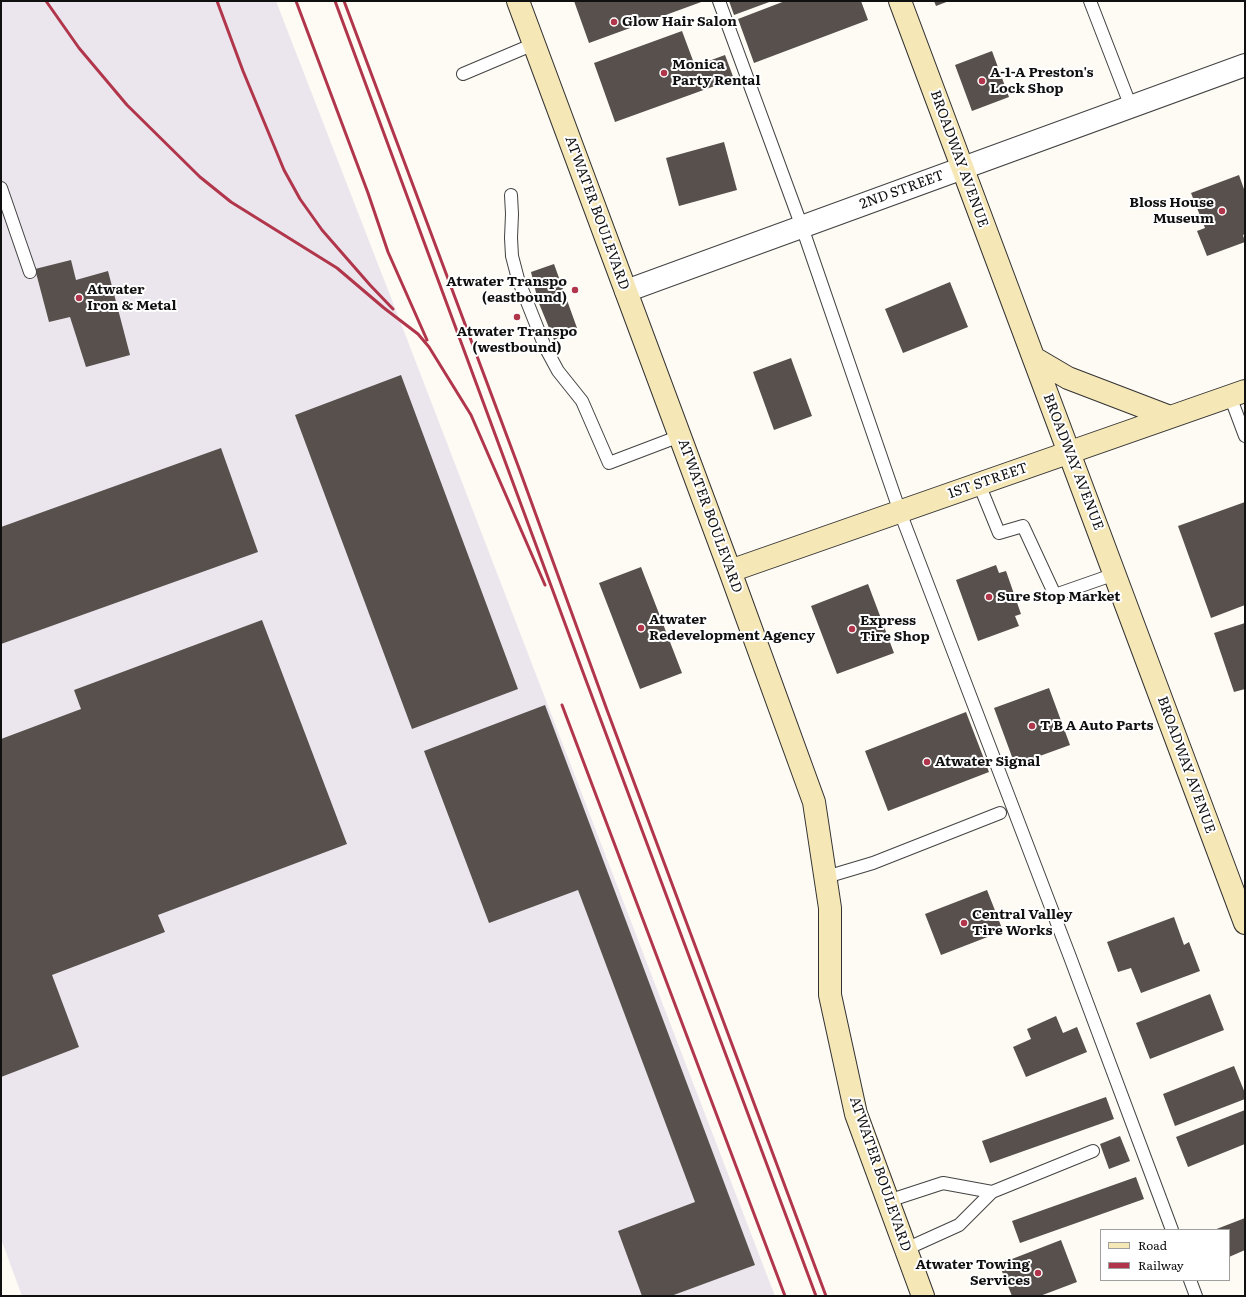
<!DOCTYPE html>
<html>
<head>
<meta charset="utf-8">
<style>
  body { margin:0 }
  #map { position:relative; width:1246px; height:1297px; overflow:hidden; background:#fefbf4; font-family:Literata,serif }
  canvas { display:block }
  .frame { position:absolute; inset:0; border:2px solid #101010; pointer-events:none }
  .legend { position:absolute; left:1100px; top:1229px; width:130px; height:52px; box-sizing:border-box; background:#fff; border:1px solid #9f9f9f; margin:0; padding:5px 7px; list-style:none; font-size:12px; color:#101010 }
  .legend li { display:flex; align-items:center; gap:8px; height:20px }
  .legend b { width:20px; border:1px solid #9f9f9f }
</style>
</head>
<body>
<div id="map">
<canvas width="1246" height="1297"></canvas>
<div class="frame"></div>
<ul class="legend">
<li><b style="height:5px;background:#f6e7b7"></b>Road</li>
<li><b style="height:5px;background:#b1364b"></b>Railway</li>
</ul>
</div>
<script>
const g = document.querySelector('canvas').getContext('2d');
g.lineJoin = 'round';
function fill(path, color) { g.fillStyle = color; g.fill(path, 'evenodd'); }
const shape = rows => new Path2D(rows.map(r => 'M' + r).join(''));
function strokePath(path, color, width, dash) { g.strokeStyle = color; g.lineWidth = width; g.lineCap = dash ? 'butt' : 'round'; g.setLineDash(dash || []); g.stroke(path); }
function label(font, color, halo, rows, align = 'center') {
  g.font = font + ' Literata,serif'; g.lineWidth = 4; g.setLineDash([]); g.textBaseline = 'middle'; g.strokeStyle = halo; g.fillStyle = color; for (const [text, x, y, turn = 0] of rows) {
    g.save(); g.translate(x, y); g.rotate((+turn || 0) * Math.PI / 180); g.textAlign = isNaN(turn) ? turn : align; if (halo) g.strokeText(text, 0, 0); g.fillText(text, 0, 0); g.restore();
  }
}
fill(shape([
  [1,1,276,1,407,339,775,1296,22,1296,1,1239]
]), '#ebe6ed');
fill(shape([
  [574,1,704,1,589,43],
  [729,1,772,1,734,15],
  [785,1,861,1,868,20,754,63,738,19],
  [934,1,949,1,936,6],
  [682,31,695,66,725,55,734,79,615,122,594,63],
  [992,51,1009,97,972,111,955,65],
  [724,142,737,190,679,206,666,158],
  [1239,175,1245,192,1245,234,1243,235,1245,242,1207,256,1197,231,1205,228,1191,193],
  [71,260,76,280,108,271,130,355,86,367,70,317,49,322,35,269],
  [554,264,577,328,554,340,538,301,531,272],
  [950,282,968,327,903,353,885,309],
  [791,358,812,416,774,430,753,372],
  [401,375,518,689,412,729,295,415],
  [221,448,258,552,1,644,1,527],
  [1245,502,1245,605,1211,618,1178,526],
  [996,565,999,573,1006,571,1021,614,1015,616,1019,626,978,641,956,580],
  [641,567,682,673,640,689,599,583],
  [868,584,894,653,837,674,811,606],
  [262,620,347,844,158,915,165,932,52,975,79,1047,1,1077,1,739,81,709,74,690],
  [1245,623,1245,689,1234,692,1214,633],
  [1049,688,1070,745,1015,765,994,708],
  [545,705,755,1265,671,1296,642,1296,618,1231,695,1202,578,890,489,923,424,751],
  [966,712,989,772,888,811,865,751],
  [987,890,1003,931,941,955,925,914],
  [1174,917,1184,945,1189,942,1200,971,1141,993,1131,968,1118,972,1107,942],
  [1210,994,1224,1030,1150,1059,1136,1023],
  [1056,1016,1063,1033,1077,1027,1087,1052,1026,1077,1013,1047,1031,1039,1027,1029],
  [1234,1066,1245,1093,1245,1099,1175,1126,1163,1094],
  [1106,1097,1114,1119,990,1163,982,1141],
  [1245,1110,1245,1144,1188,1167,1176,1137],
  [1120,1136,1130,1161,1109,1169,1100,1144],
  [1136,1177,1144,1199,1020,1243,1012,1221],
  [1245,1218,1245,1250,1229,1257,1229,1230,1214,1230],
  [1061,1240,1077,1282,1040,1296,1012,1296,999,1264]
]), '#57504d');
const lane = shape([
  [719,1,802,227,900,512,1070,957,1172,1230],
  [1090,1,1131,107],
  [463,74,534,44],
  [1,188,30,272],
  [511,195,512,214,511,238,512,256,518,279,545,347,558,371,582,401,609,463,680,436],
  [1230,396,1245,436],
  [979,484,999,533,1023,526,1055,595,1115,574],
  [826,877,873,863,1000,813],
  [888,1201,943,1183,992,1192],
  [906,1249,959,1225,992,1192,1093,1151],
  [1190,1280,1196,1296]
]);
const street = shape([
  [626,291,1245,65]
]);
const secondary = shape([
  [518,1,730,571,814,802,830,908,830,995,856,1114,923,1296],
  [900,1,1245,923],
  [1034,358,1068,378,1170,417],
  [730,571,1245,391]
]);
strokePath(lane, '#434343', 14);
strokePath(street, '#434343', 24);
strokePath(secondary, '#323232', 24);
strokePath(lane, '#fff', 12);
strokePath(street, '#fff', 22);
strokePath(secondary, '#f6e7b7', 22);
strokePath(shape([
  [46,1,79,48,127,105,200,177,231,202,337,268,384,308,418,334,429,347,471,415,545,585],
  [217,1,243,71,284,170,300,199,322,230,370,285,393,309],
  [296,1,368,193,388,252,427,340],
  [335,1,584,675,816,1296],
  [344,1,520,471,607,710,826,1296],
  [562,705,785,1296]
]), '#b1364b', 3);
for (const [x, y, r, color] of [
  [614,22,4,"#b1364b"],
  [664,73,4,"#b1364b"],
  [982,81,4,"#b1364b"],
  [1222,211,4,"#b1364b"],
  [575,290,4,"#b1364b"],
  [79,298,4,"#b1364b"],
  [517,317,4,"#b1364b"],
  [989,597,4,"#b1364b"],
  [641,628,4,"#b1364b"],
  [852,629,4,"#b1364b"],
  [1032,726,4,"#b1364b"],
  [927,762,4,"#b1364b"],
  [964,923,4,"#b1364b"],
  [1038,1273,4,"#b1364b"]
]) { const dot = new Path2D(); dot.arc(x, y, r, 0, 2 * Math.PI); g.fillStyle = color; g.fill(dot); strokePath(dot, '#fff', 1.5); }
label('bold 14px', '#101010', '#fff', [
  ["Glow Hair Salon",622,22],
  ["Monica",672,65],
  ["Party Rental",672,81],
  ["A-1-A Preston's",990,73],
  ["Lock Shop",990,89],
  ["Bloss House",1214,203,"right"],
  ["Museum",1214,219,"right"],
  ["Atwater Transpo",567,282,"right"],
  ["(eastbound)",567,298,"right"],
  ["Atwater",87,290],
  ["Iron & Metal",87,306],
  ["Atwater Transpo",517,332,"center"],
  ["(westbound)",517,348,"center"],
  ["Sure Stop Market",997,597],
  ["Atwater",649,620],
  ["Redevelopment Agency",649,636],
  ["Express",860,621],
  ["Tire Shop",860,637],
  ["T B A Auto Parts",1040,726],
  ["Atwater Signal",935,762],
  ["Central Valley",972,915],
  ["Tire Works",972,931],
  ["Atwater Towing",1030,1265,"right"],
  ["Services",1030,1281,"right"]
], 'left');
label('14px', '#101010', '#fff', [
  ["BROADWAY AVENUE",959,159,70],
  ["2ND STREET",902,190,-20],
  ["ATWATER BOULEVARD",597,213,70],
  ["BROADWAY AVENUE",1073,462,69],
  ["1ST STREET",988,481,-19],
  ["ATWATER BOULEVARD",710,516,70],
  ["BROADWAY AVENUE",1186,765,70],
  ["ATWATER BOULEVARD",880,1174,71]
]);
</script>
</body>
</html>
